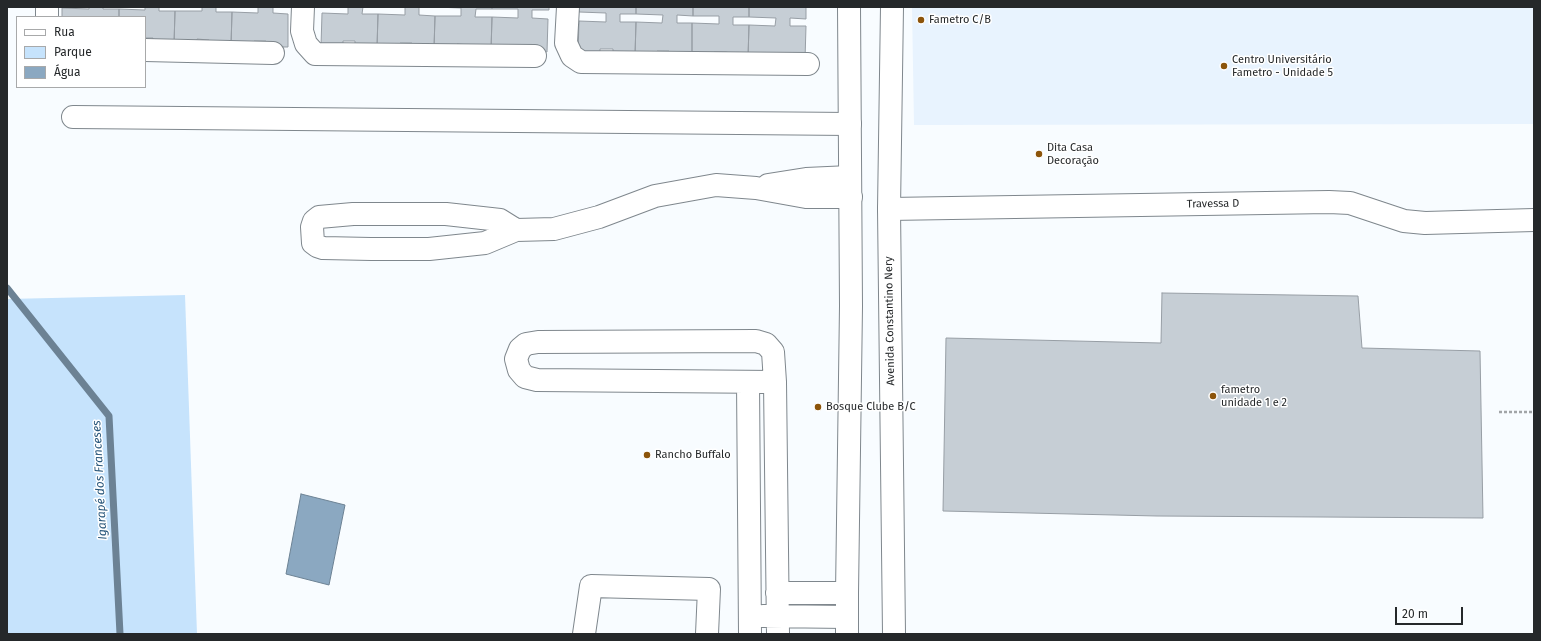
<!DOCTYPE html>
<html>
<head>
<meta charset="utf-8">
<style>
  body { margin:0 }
  #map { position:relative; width:1541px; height:641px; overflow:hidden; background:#f8fcff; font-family:"Fira Sans",sans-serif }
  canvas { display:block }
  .frame { position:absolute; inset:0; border:8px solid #25282a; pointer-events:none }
  .legend { position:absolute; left:16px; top:16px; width:130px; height:72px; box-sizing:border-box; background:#fff; border:1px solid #a8a9aa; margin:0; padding:5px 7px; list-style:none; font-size:12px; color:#25282a }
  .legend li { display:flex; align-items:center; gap:8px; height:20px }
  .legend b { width:20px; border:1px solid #a8a9aa }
  .scale { position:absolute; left:1395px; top:607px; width:68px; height:18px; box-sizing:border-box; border:2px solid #25282a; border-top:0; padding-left:5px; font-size:12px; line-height:14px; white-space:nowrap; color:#25282a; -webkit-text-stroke:3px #fff; paint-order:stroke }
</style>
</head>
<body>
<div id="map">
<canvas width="1541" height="641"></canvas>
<div class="frame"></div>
<ul class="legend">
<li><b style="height:5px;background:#fff"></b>Rua</li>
<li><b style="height:11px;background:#c6e3fc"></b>Parque</li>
<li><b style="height:11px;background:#8ba8c1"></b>Água</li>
</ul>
<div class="scale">20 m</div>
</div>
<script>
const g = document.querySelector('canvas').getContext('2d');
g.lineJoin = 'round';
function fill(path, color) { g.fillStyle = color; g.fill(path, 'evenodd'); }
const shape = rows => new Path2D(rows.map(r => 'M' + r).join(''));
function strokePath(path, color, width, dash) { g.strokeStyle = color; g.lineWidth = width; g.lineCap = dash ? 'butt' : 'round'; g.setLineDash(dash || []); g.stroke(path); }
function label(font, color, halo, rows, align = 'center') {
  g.font = font + ' "Fira Sans",sans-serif'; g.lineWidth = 3; g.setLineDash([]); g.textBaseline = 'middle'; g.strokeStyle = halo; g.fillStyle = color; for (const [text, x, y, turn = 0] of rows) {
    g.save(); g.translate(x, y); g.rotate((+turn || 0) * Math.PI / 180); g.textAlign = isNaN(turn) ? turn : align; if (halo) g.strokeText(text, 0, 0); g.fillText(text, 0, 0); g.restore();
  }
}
fill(shape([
  [912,7,1534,7,1534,124,914,125]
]), '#e8f3fe');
fill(shape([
  [185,295,197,634,7,634,7,299]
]), '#c6e3fc');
const water = shape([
  [301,494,345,505,329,585,286,574,301,494]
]);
fill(water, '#8ba8c1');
strokePath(water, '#6c8294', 1);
strokePath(shape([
  [7,288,109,416,120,634]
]), '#6c8294', 7);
const building = shape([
  [89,7,103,7,103,9,119,9,119,17,62,17,62,8,89,9,89,7],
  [145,7,159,7,159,11,175,11,174,45,152,44,153,38,145,38,145,17,119,17,119,9,145,10,145,7],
  [202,7,216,7,216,12,232,12,231,46,209,45,209,40,197,39,197,45,174,45,175,11,202,11,202,7],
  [258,7,273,7,273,13,288,14,288,47,266,47,266,41,254,41,253,46,231,46,232,12,258,13,258,7],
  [348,7,363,7,362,14,378,14,377,48,355,47,355,41,343,41,343,47,321,46,322,13,348,14,348,7],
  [405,7,435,7,419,7,419,15,435,16,434,49,412,49,412,43,400,43,400,49,377,48,378,14,405,15,405,7],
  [435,7,492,7,492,9,476,9,475,17,492,17,491,51,469,45,457,44,456,50,434,49,435,16,461,16,461,8,435,7],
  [492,7,549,7,549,10,532,10,532,18,548,19,547,52,491,51,492,17,518,18,518,9,492,9,492,7],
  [579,7,636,7,636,14,620,14,620,22,636,22,635,56,613,55,613,49,600,49,600,55,578,54,579,21,606,22,606,13,579,12,579,7],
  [636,7,693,7,693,16,677,15,677,23,692,23,692,57,669,57,669,51,657,51,657,56,635,56,636,22,662,23,663,15,636,14,636,7],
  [693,7,749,7,749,17,733,17,733,25,749,25,748,58,726,52,714,52,714,58,692,57,692,23,719,24,719,16,693,16,693,7],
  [749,7,806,7,806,19,790,18,790,26,806,26,805,60,748,58,749,25,775,26,776,18,749,17,749,7],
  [1162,293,1358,296,1362,348,1480,351,1483,518,1157,516,943,511,946,338,1161,343,1162,293]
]);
fill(building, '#c6ced5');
strokePath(building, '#979ea5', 1);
const minor = shape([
  [303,7,302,31,306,44,315,54,535,56],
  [568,7,566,43,572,56,581,62,808,64],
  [47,17,47,7],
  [145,50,273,53],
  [73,117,850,124],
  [768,185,806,179,850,177],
  [889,209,1329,202,1350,203,1404,221,1425,223,1534,220],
  [516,230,485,243,429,249,371,249,323,248,317,246,313,243,312,227,314,221,319,217,353,214,446,214,500,220,516,230,554,229,599,217,655,196,716,185,756,188,806,197,851,197],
  [748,382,750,634],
  [775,382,537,380,525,377,519,370,516,359,520,349,526,344,538,342,756,341,766,344,773,352,775,382,778,634],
  [777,593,847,593],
  [763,616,847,617],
  [584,634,591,586,709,589,707,634]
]);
const highway = shape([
  [892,7,889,209,894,634],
  [847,634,847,593,851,306,849,7]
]);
strokePath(minor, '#7f878d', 24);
strokePath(highway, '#7f878d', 24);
strokePath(shape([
  [1499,412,1534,412]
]), '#a1a4a7', 2.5, [3, 2]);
strokePath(minor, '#fff', 22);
strokePath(highway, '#fff', 22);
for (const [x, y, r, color] of [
  [921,20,4,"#8c540a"],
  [1224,66,4,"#8c540a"],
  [1039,154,4,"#8c540a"],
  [1213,396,4,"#8c540a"],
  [818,407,4,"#8c540a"],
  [647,455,4,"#8c540a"]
]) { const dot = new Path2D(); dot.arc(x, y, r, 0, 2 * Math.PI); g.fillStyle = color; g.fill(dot); strokePath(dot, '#fff', 1.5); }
label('11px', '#25282a', '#fff', [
  ["Fametro C/B",929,20],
  ["Centro Universitário",1232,60],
  ["Fametro - Unidade 5",1232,73],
  ["Dita Casa",1047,148],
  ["Decoração",1047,161],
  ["fametro",1221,390],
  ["unidade 1 e 2",1221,403],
  ["Bosque Clube B/C",826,407],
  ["Rancho Buffalo",655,455]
], 'left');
label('11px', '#25282a', '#fff', [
  ["Travessa D",1213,204,-1],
  ["Avenida Constantino Nery",890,321,-91]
]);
label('italic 12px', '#26557a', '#fff', [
  ["Igarapé dos Franceses",100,480,-93]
]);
</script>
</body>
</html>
